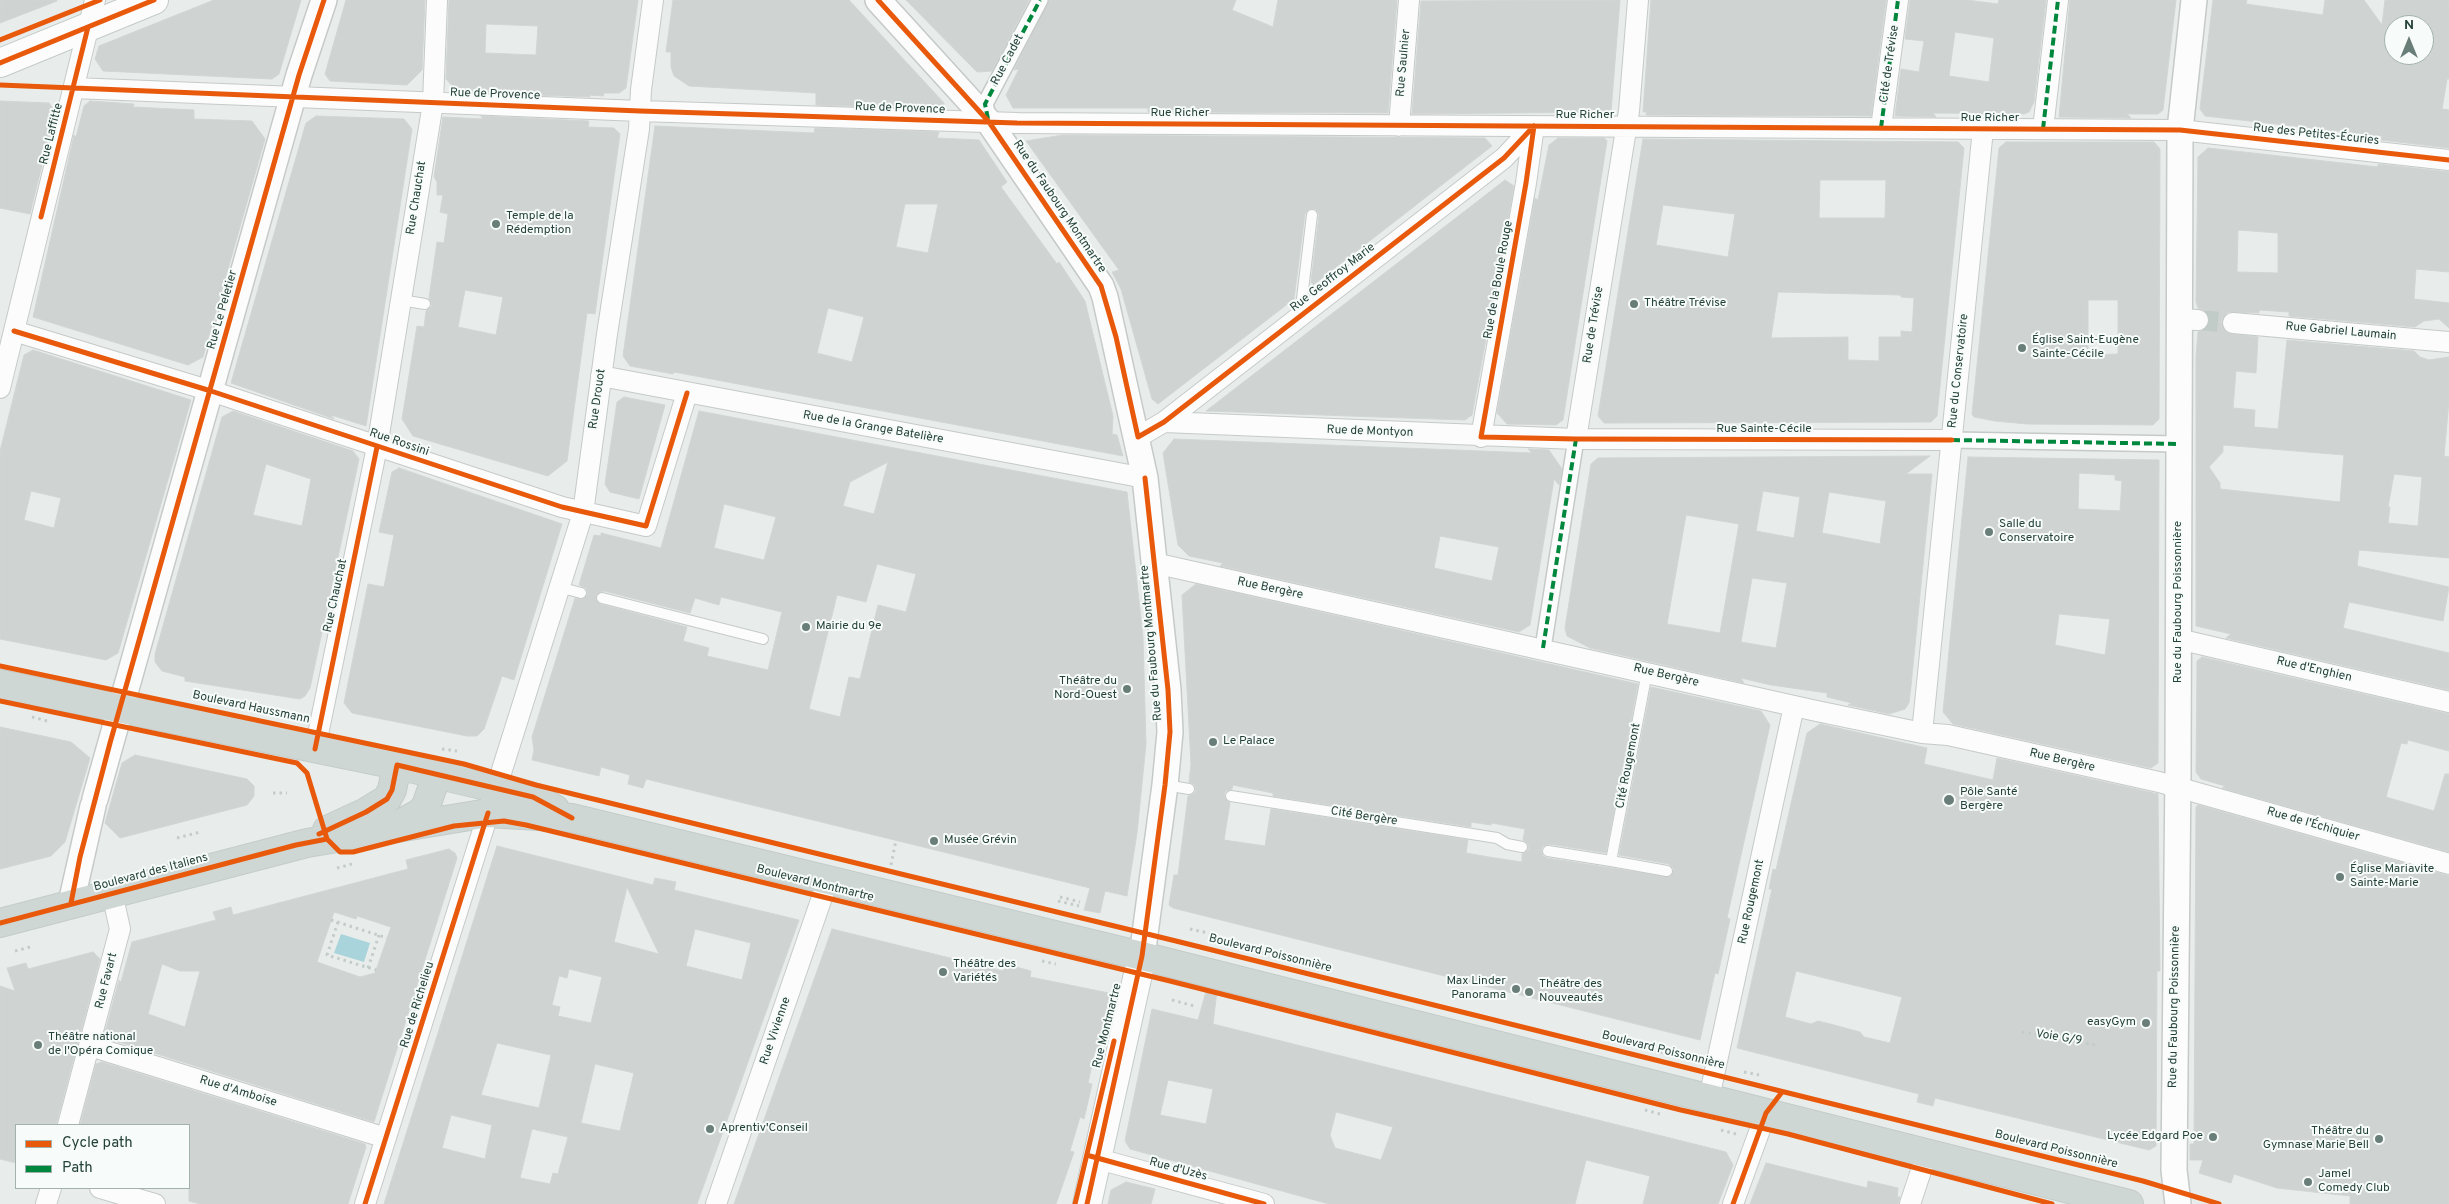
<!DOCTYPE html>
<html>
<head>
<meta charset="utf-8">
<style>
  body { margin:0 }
  #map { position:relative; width:2449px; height:1204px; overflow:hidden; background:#e8edeb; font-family:Overpass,sans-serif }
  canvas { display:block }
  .legend { position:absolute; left:15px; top:1124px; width:175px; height:65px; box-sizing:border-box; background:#f7fbf9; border:1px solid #a3b1ad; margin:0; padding:6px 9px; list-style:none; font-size:15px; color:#24423a }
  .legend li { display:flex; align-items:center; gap:10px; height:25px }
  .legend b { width:25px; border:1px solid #a3b1ad }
  .north { position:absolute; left:2384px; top:15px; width:50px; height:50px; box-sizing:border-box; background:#f7fbf9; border:1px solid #a3b1ad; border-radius:50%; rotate:0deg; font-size:14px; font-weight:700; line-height:20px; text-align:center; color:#24423a }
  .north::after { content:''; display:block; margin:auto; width:18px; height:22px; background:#697e78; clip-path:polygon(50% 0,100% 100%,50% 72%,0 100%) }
</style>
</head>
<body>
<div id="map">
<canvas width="2449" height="1204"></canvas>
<ul class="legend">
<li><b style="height:6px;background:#e8590c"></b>Cycle path</li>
<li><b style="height:6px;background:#00873e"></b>Path</li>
</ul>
<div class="north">N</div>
</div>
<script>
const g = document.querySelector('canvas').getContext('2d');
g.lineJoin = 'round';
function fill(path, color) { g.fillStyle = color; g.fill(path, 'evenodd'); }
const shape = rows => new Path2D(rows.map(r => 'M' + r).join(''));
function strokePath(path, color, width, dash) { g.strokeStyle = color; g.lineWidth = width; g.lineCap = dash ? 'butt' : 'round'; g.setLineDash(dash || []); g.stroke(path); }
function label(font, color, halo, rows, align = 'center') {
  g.font = font + ' Overpass,sans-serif'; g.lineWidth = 4; g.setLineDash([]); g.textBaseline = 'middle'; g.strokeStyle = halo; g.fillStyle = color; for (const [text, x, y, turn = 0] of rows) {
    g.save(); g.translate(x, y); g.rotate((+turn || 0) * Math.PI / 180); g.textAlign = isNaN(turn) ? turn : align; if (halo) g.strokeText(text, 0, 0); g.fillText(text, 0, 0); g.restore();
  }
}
fill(shape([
  [341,934,370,943,364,962,334,953]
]), '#a9d4db');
const building = shape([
  [0,0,57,0,57,1,0,23,0,0],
  [214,0,301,0,279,74,272,79,103,71,95,59,99,46,214,0],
  [346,0,425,0,422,70,407,85,330,81,325,74,346,0],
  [449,0,638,0,626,88,619,93,604,93,603,96,590,95,590,97,458,92,446,79,449,0],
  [486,24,538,26,536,55,485,53,486,24],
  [673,0,849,0,944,103,943,109,816,105,816,93,689,86,674,76,671,67,671,52,666,52,673,0],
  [906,0,1029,0,992,71,977,72,906,0],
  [1049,0,1236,0,1232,10,1273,27,1278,0,1397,0,1388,113,1148,112,1148,108,1013,108,1006,95,1019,69,1014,70,1049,0],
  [1620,0,1611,112,1412,114,1421,1,1620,0],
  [1651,0,1886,0,1871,116,1646,115,1647,112,1643,112,1651,0],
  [1910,0,1967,0,1998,4,1999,0,2046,0,2034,102,2029,112,2024,114,1933,113,1936,117,1895,116,1901,69,1919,72,1924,41,1905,39,1910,0],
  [1955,32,1994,38,1989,82,1949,76,1955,32],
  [2070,0,2176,0,2163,110,2158,114,2127,114,2131,118,2059,117,2070,0],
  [2213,0,2247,0,2246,4,2323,15,2325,0,2364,0,2382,25,2385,0,2449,0,2449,79,2447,79,2442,109,2449,110,2449,148,2381,140,2382,136,2205,116,2200,109,2213,0],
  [2394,25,2424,25,2424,55,2394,55,2394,25],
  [0,101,49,103,55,112,30,214,0,208,0,101],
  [90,101,134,104,133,107,194,110,194,119,252,121,265,139,203,357,188,365,33,317,74,135,76,137,84,106,90,101],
  [316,116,404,119,412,129,366,426,331,415,334,419,231,383,306,123,316,116],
  [481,116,589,121,588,127,614,128,620,134,595,314,587,313,567,461,548,476,413,436,402,419,417,326,424,327,426,311,432,306,429,298,437,242,444,243,448,214,440,212,443,195,437,195,437,182,434,177,443,117,483,119,481,116],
  [465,290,503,297,496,335,458,327,465,290],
  [655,126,814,133,815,128,939,132,937,138,979,140,1007,182,1001,187,1057,264,1059,262,1085,301,1113,416,1112,434,1117,435,1123,456,674,372,673,374,630,366,623,356,655,126],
  [905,204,938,204,928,253,896,247,905,204],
  [828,308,864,317,852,362,817,353,828,308],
  [1063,135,1485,138,1492,146,1313,285,1311,282,1319,215,1316,209,1309,209,1305,214,1294,299,1158,404,1152,399,1121,289,1112,272,1119,270,1026,141,1063,135],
  [1558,138,1604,138,1607,141,1563,420,1556,425,1507,424,1497,413,1535,198,1538,200,1549,145,1558,138],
  [1643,139,1958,142,1964,148,1937,416,1931,422,1604,423,1598,416,1643,139],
  [1820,180,1886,180,1885,218,1819,218,1820,180],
  [1663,205,1735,214,1728,257,1656,245,1663,205],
  [1778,292,1901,295,1901,297,1914,298,1912,332,1901,331,1901,337,1879,337,1879,361,1848,360,1848,337,1771,338,1778,292],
  [2006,142,2154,142,2160,149,2159,419,2153,425,2027,424,1995,421,1974,417,1972,414,1999,148,2006,142],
  [2088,300,2118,300,2118,354,2088,355,2088,300],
  [2208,148,2378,167,2378,164,2449,172,2449,272,2416,269,2414,299,2449,303,2449,328,2439,319,2424,321,2415,327,2289,316,2289,312,2259,310,2259,313,2228,312,2223,317,2221,322,2227,333,2258,337,2256,373,2236,371,2233,408,2255,410,2254,427,2278,429,2287,340,2414,351,2420,357,2429,360,2449,357,2449,401,2444,456,2449,457,2449,558,2359,550,2357,566,2449,587,2443,621,2349,602,2343,628,2449,653,2449,690,2226,638,2231,634,2196,626,2196,357,2198,332,2208,327,2210,320,2205,310,2198,308,2196,302,2198,157,2208,148],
  [2238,230,2278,233,2278,273,2237,272,2238,230],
  [2223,445,2344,455,2340,502,2220,489,2220,483,2209,467,2223,452,2223,445],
  [2394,474,2422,477,2418,526,2388,523,2390,507,2388,507,2394,474],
  [1505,180,1514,186,1472,415,1465,420,1206,411,1505,180],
  [33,350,191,400,118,653,106,660,0,639,0,451,24,355,33,350],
  [31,491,61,498,54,528,24,520,31,491],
  [624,397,665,405,639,499,610,492,605,484,617,402,624,397],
  [233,411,353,451,359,459,310,688,305,696,300,699,185,681,185,677,162,671,155,662,155,654,222,417,233,411],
  [266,464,311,479,302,526,253,515,266,464],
  [699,411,1127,492,1143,637,1146,744,1137,833,1127,896,1105,891,1100,913,1084,910,1090,888,646,779,643,788,628,784,630,775,601,767,599,776,532,760,534,750,532,737,575,598,583,599,588,594,586,588,579,585,594,535,601,536,601,533,661,548,699,411],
  [888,462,874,514,843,506,850,482,888,462],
  [724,504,776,517,764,560,714,548,724,504],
  [877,564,916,574,906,612,878,605,860,679,849,677,840,717,809,709,837,595,866,602,877,564],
  [604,591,690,613,695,598,719,605,721,597,782,612,768,670,707,656,709,648,683,641,687,627,600,604,596,600,596,596,600,592,604,591],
  [1174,439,1532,453,1528,449,1549,450,1562,469,1559,485,1554,479,1530,625,1519,632,1220,566,1223,563,1189,556,1178,545,1163,453,1174,439],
  [1440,536,1499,547,1492,581,1434,568,1440,536],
  [1930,456,1906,474,1932,474,1911,686,1909,703,1905,709,1889,714,1848,705,1852,703,1827,697,1827,693,1771,685,1741,678,1744,683,1590,648,1567,636,1565,628,1591,464,1598,458,1930,456],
  [1763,491,1800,497,1794,538,1756,531,1763,491],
  [1829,492,1886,501,1880,544,1822,533,1829,492],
  [1686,515,1739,524,1720,633,1667,624,1686,515],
  [1752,578,1787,583,1776,648,1741,642,1752,578],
  [1968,457,2159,460,2158,763,2151,768,1953,724,1943,712,1968,457],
  [2079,473,2115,475,2115,480,2122,481,2120,511,2078,509,2079,473],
  [2059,614,2110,619,2105,655,2055,645,2059,614],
  [399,468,562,524,514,680,502,676,484,729,477,736,467,736,352,713,344,703,368,584,384,587,394,535,379,532,392,472,399,468],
  [1196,584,1638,684,1606,853,1549,844,1543,846,1541,850,1543,856,1547,858,1670,877,1674,869,1669,864,1619,855,1651,687,1761,711,1770,725,1727,918,1730,919,1718,974,1715,973,1700,1040,1173,908,1169,905,1174,875,1178,875,1188,796,1194,794,1196,790,1194,784,1189,782,1191,764,1182,595,1196,584],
  [1233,785,1273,793,1273,796,1471,827,1471,822,1491,825,1492,823,1525,829,1523,840,1528,844,1529,849,1522,854,1522,862,1495,858,1466,853,1468,840,1271,809,1265,846,1224,840,1230,803,1224,795,1226,791,1232,789,1233,785],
  [2202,657,2449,714,2449,751,2408,740,2407,744,2401,743,2386,797,2434,811,2445,774,2449,774,2449,852,2222,788,2225,786,2201,779,2196,772,2197,661,2202,657],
  [1820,724,1927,748,1924,764,1993,780,1997,758,2158,794,2160,971,2157,971,2156,1146,2149,1150,1935,1098,1933,1106,1917,1102,1919,1094,1737,1048,1772,889,1769,889,1773,869,1776,870,1807,733,1820,724],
  [1796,971,1902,997,1890,1043,1864,1037,1860,1032,1834,1025,1818,1021,1811,1024,1785,1017,1796,971],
  [0,727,71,742,90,758,65,842,51,856,0,869,0,727],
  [135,755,247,779,254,786,254,796,247,805,120,838,105,823,122,763,135,755],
  [2198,805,2449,876,2449,1204,2350,1204,2350,1196,2277,1188,2234,1174,2231,1183,2199,1173,2203,1160,2190,1160,2190,1144,2194,1144,2196,807,2198,805],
  [497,846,653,885,655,878,676,882,674,890,799,920,697,1204,384,1204,497,846],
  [627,887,659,954,614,942,627,887],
  [695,929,751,943,742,980,686,966,695,929],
  [569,969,602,977,591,1023,558,1016,560,1007,552,1005,559,976,567,978,569,969],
  [497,1043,551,1055,539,1108,481,1095,497,1043],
  [595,1064,634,1073,620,1131,581,1123,595,1064],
  [451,1115,492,1125,485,1159,442,1148,451,1115],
  [532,1129,568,1137,558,1174,553,1173,550,1184,520,1178,532,1129],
  [449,849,455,853,457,858,374,1122,106,1038,104,1036,119,980,121,982,132,942,216,920,213,912,231,907,233,915,408,869,406,860,449,849],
  [334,912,356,919,357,916,391,927,375,973,360,977,317,962,334,912],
  [162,964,180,971,200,971,185,1027,148,1014,162,964],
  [832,929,1003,971,1005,964,1031,971,1030,977,1114,994,1100,1052,1095,1051,1088,1083,1092,1084,1084,1119,1080,1117,1070,1151,1074,1152,1056,1204,734,1204,832,929],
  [93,952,100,959,56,1125,16,1125,16,1163,0,1159,0,986,15,991,7,968,26,963,28,969,93,952],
  [1207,988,1217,991,1213,1024,1726,1152,1733,1165,1718,1204,1643,1204,1650,1176,1586,1160,1575,1204,1329,1204,1130,1149,1125,1141,1152,1009,1198,1020,1207,988],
  [1168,1080,1213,1089,1206,1124,1160,1115,1168,1080],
  [1336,1112,1393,1127,1381,1160,1335,1148,1330,1135,1336,1112],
  [102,1062,365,1144,366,1147,348,1204,200,1204,189,1201,189,1125,80,1125,96,1064,102,1062],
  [1766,1163,1867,1188,1868,1181,1898,1188,1897,1197,1900,1197,1898,1204,1750,1204,1766,1163],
  [1126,1182,1155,1189,1151,1204,1108,1204,1111,1190,1126,1182]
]);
fill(building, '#cfd4d2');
strokePath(building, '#d1d6d4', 1);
strokePath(shape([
  [2198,320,2233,323]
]), '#c1cbc8', 20, [20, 10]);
const service = shape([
  [401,300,425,304],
  [1300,315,1312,215],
  [559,587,581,593],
  [602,598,763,639],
  [1165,785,1189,789],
  [1231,796,1497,838,1507,844,1522,847],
  [1548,851,1611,861,1647,672],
  [1611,861,1667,871]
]);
const pedestrian = shape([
  [989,120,985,104,1040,0],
  [1952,440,2179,444],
  [1543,648,1576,439]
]);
const minor = shape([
  [74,88,640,111,1017,123,2180,130,2449,160],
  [1399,126,1409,0],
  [1881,128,1898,0],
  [2043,129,2058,0],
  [2179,319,2198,320],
  [2233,323,2449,342],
  [14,331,211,391,562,507,646,526,687,393],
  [601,376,1145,478],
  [0,388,95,0],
  [1164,422,1576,439,1952,440],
  [1138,437,1164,422,1504,158,1534,126],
  [1481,437,1526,183,1534,126],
  [1576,439,1629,111,1638,0],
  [1154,563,1812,710,1922,733,1948,735,2159,782,2449,864],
  [2178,639,2449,702],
  [1922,733,1983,129],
  [315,749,377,447,401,300,433,103,437,0],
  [90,1046,386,1138],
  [1709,1098,1794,706],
  [68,1125,120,929,112,893],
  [1098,1159,1264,1204],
  [100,1188,155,1204],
  [46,1204,51,1188],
  [365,1204,583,513,607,334,639,129,641,90,653,0],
  [716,1204,828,880],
  [1733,1204,1766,1113],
  [1910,1204,1927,1153]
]);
const tertiary = shape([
  [878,0,989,122,1101,286,1105,297,1145,478,1168,690,1170,732,1165,785,1142,956],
  [95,799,299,75,324,0],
  [71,903,93,806],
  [2178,1204,2174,1170,2178,771,2180,130,2194,0]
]);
const secondary = shape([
  [0,63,154,0],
  [1087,1204,1142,956]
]);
const primary = shape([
  [0,684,397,765,533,797,555,809],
  [398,825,420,813,426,806,437,774],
  [327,830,366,812,387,799,392,790,397,765],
  [0,923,307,843,488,813,572,818,1142,956,2129,1204]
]);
strokePath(service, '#c5cac8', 12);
strokePath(pedestrian, '#c5cac8', 18);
strokePath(minor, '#c5cac8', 22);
strokePath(tertiary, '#c5cac8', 28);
strokePath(secondary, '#c3cbc8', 30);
strokePath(primary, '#c3ccc9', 30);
strokePath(shape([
  [269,712,284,715],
  [32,717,47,721],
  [442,749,457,751],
  [273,793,287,793],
  [177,838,200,832],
  [891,865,896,840],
  [337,868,352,864],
  [1060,897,1080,902],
  [1058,901,1079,906],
  [331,920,387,938],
  [338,922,327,955,376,970],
  [1190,929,1213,934],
  [1254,950,1268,954],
  [15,951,30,947],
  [1042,961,1056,964],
  [368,968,379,935],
  [1172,1000,1194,1006],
  [2022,1032,2096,1045],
  [1660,1052,1676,1055],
  [1744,1072,1759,1075],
  [1645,1110,1660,1114],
  [1721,1130,1736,1134],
  [1996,1135,2012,1139]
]), '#c3ccca', 3, [2.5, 4]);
strokePath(service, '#fcfcfc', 10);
strokePath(pedestrian, '#fcfcfc', 15);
strokePath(minor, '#fcfcfc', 20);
strokePath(tertiary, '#fcfcfc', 25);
strokePath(secondary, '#fcfcfc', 28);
strokePath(primary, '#cfd7d5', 28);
strokePath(shape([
  [988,119,985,104,1040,0],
  [1881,128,1898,0],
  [2043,129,2058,0],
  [1952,440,2179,444],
  [1543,648,1576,439]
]), '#00873e', 4, [8, 4]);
strokePath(shape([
  [878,0,989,122,1101,286,1116,337,1138,437,1164,422,1504,158,1534,126],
  [0,40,100,0],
  [0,63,154,0],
  [0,85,640,111,1017,123,2180,130,2449,160],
  [1534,126,1526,183,1481,437,1576,439,1952,440],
  [41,217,88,27],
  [14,331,211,391,562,507,646,526,687,393],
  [0,666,464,764,536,785,1180,942,2143,1181,2219,1204],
  [0,701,297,763,307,773,327,839,340,852,353,852,454,826,504,821,526,825,1170,981,1681,1110,1788,1134,2052,1204],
  [315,749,377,447],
  [319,834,366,812,387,799,392,790,397,765,533,797,572,818],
  [71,903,80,857,110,743,299,75,324,0],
  [0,923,296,845,327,839],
  [1090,1156,1264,1204],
  [365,1204,488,813],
  [1075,1204,1114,1041],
  [1087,1204,1142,956,1165,785,1170,732,1168,690,1145,478],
  [1733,1204,1766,1113,1782,1092]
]), '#e8590c', 5);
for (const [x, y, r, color] of [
  [496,224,5,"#697e78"],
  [1634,304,5,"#697e78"],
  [2022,348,5,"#697e78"],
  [1989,532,5,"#697e78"],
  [806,627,5,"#697e78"],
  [1127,689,5,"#697e78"],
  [1213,742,5,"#697e78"],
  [1949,800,6,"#697e78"],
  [934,841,5,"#697e78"],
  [2340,877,5,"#697e78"],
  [943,972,5,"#697e78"],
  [1516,989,5,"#697e78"],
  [1529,992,5,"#697e78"],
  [2146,1023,5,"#697e78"],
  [38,1045,5,"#697e78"],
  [710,1129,5,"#697e78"],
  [2213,1137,5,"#697e78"],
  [2379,1139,5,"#697e78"],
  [2308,1182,5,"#697e78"]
]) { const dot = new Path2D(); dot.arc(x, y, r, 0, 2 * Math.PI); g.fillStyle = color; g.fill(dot); strokePath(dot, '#f7fbf9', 2); }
label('12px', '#24423a', '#f7fbf9', [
  ["Rue Cadet",1008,60,-62],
  ["Rue Saulnier",1404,63,-85],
  ["Cité de Trévise",1890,64,-82],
  ["Rue de Provence",495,95,2],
  ["Rue de Provence",900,109,2],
  ["Rue Richer",1180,114],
  ["Rue Richer",1585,116],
  ["Rue Richer",1990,119],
  ["Rue Laffitte",52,134,-76],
  ["Rue des Petites-Écuries",2316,135,6],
  ["Rue Chauchat",417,198,-81],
  ["Rue du Faubourg Montmartre",1059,207,56],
  ["Rue Geoffroy Marie",1333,278,-38],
  ["Rue de la Boule Rouge",1499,280,-80],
  ["Rue Le Peletier",223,310,-74],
  ["Rue de Trévise",1594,325,-81],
  ["Rue Gabriel Laumain",2341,332,5],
  ["Rue du Conservatoire",1959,371,-84],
  ["Rue Drouot",598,399,-82],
  ["Rue de la Grange Batelière",873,428,10],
  ["Rue Sainte-Cécile",1764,430],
  ["Rue de Montyon",1370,432,2],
  ["Rue Rossini",399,443,19],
  ["Rue Bergère",1270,589,12],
  ["Rue Chauchat",336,596,-78],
  ["Rue du Faubourg Poissonnière",2179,602,-90],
  ["Rue du Faubourg Montmartre",1152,643,-95],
  ["Rue d'Enghien",2314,670,13],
  ["Rue Bergère",1666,676,13],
  ["Boulevard Haussmann",251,708,12],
  ["Rue Bergère",2062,761,13],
  ["Cité Rougemont",1629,766,-79],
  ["Cité Bergère",1364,817,9],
  ["Rue de l'Échiquier",2313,825,16],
  ["Boulevard des Italiens",151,873,-15],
  ["Boulevard Montmartre",815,884,14],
  ["Rue Rougemont",1752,902,-78],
  ["Boulevard Poissonnière",1270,954,14],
  ["Rue Favart",107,981,-76],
  ["Rue de Richelieu",418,1005,-73],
  ["Rue du Faubourg Poissonnière",2175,1007,-89],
  ["Rue Montmartre",1108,1026,-76],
  ["Rue Vivienne",776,1031,-71],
  ["Voie G/9",2059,1038,9],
  ["Boulevard Poissonnière",1663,1051,14],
  ["Rue d'Amboise",238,1092,17],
  ["Boulevard Poissonnière",2056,1150,14],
  ["Rue d'Uzès",1178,1170,15]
]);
label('12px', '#24423a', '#f7fbf9', [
  ["Temple de la",506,217],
  ["Rédemption",506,231],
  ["Théâtre Trévise",1644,304],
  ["Église Saint-Eugène",2032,341],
  ["Sainte-Cécile",2032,355],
  ["Salle du",1999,525],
  ["Conservatoire",1999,539],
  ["Mairie du 9e",816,627],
  ["Théâtre du",1117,682,"right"],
  ["Nord-Ouest",1117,696,"right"],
  ["Le Palace",1223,742],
  ["Pôle Santé",1960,793],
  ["Bergère",1960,807],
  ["Musée Grévin",944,841],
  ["Église Mariavite",2350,870],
  ["Sainte-Marie",2350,884],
  ["Théâtre des",953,965],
  ["Variétés",953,979],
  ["Max Linder",1506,982,"right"],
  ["Panorama",1506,996,"right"],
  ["Théâtre des",1539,985],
  ["Nouveautés",1539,999],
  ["easyGym",2136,1023,"right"],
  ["Théâtre national",48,1038],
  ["de l'Opéra Comique",48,1052],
  ["Aprentiv'Conseil",720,1129],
  ["Théâtre du",2369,1132,"right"],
  ["Gymnase Marie Bell",2369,1146,"right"],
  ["Lycée Edgard Poe",2203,1137,"right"],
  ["Jamel",2318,1175],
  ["Comedy Club",2318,1189]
], 'left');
</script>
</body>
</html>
